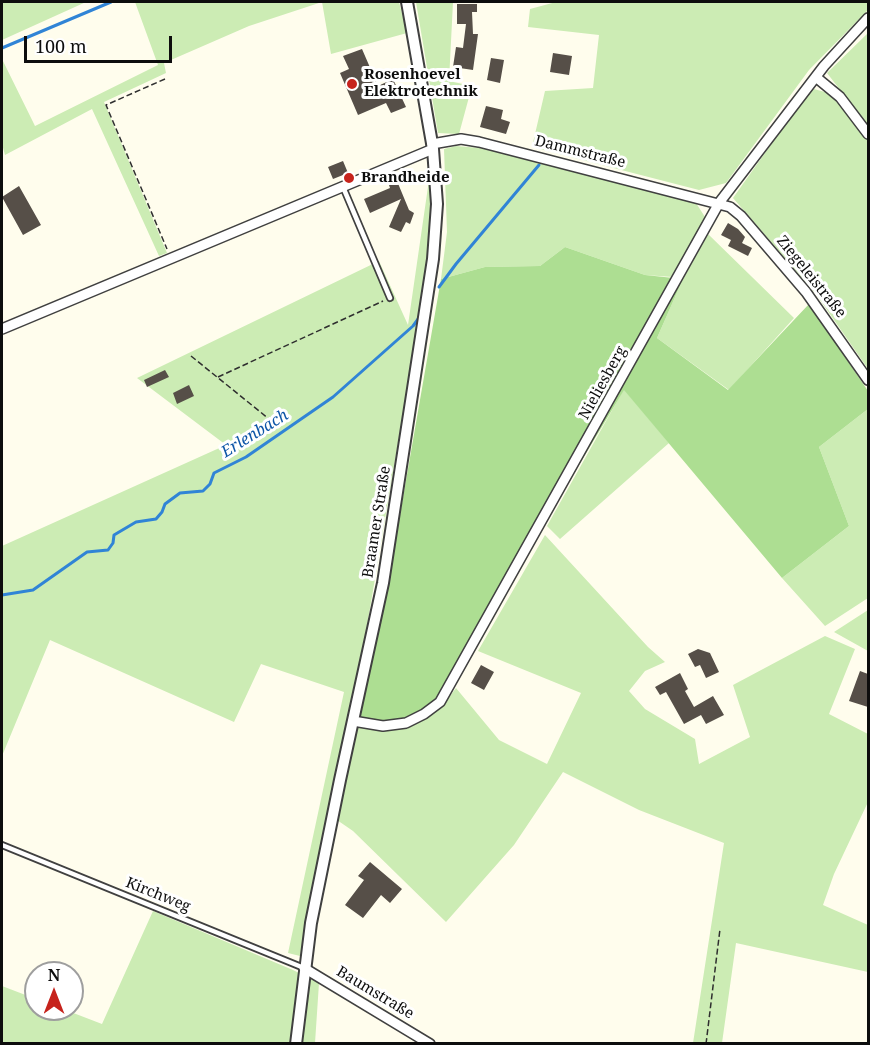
<!DOCTYPE html>
<html>
<head>
<meta charset="utf-8">
<style>
  body { margin:0 }
  #map { position:relative; width:870px; height:1045px; overflow:hidden; background:#fffded; font-family:"Noto Serif",serif }
  canvas { display:block }
  .frame { position:absolute; inset:0; border:3px solid #0d0d0d; pointer-events:none }
  .north { position:absolute; left:24px; top:961px; width:60px; height:60px; box-sizing:border-box; background:#fff; border:2px solid #9e9e9e; border-radius:50%; rotate:0deg; font-size:16px; font-weight:700; line-height:24px; text-align:center; color:#0d0d0d }
  .north::after { content:''; display:block; margin:auto; width:21px; height:27px; background:#c6231c; clip-path:polygon(50% 0,100% 100%,50% 72%,0 100%) }
  .scale { position:absolute; left:24px; top:36px; width:148px; height:27px; box-sizing:border-box; border:3px solid #0d0d0d; border-top:0; padding-left:8px; font-size:18px; line-height:21px; white-space:nowrap; color:#0d0d0d; -webkit-text-stroke:4px #fff; paint-order:stroke }
</style>
</head>
<body>
<div id="map">
<canvas width="870" height="1045"></canvas>
<div class="frame"></div>
<div class="north">N</div>
<div class="scale">100 m</div>
</div>
<script>
const g = document.querySelector('canvas').getContext('2d');
g.lineJoin = 'round';
function fill(path, color) { g.fillStyle = color; g.fill(path, 'evenodd'); }
const shape = rows => new Path2D(rows.map(r => 'M' + r).join(''));
function strokePath(path, color, width, dash) { g.strokeStyle = color; g.lineWidth = width; g.lineCap = dash ? 'butt' : 'round'; g.setLineDash(dash || []); g.stroke(path); }
function label(font, color, halo, rows, align = 'center') {
  g.font = font + ' "Noto Serif",serif'; g.lineWidth = 6; g.setLineDash([]); g.textBaseline = 'middle'; g.strokeStyle = halo; g.fillStyle = color; for (const [text, x, y, turn = 0] of rows) {
    g.save(); g.translate(x, y); g.rotate((+turn || 0) * Math.PI / 180); g.textAlign = isNaN(turn) ? turn : align; if (halo) g.strokeText(text, 0, 0); g.fillText(text, 0, 0); g.restore();
  }
}
fill(shape([
  [2,2,86,2,2,40],
  [135,2,399,2,407,33,331,54,322,2,249,26,164,63,166,73,104,102,167,253,159,256,92,109,5,155,2,144,2,59,35,126,158,65],
  [416,2,453,2,449,81,472,86,459,134,438,133],
  [556,2,868,2,868,10,809,70,726,183,699,190,532,147,545,91,593,88,599,35,528,27,530,9],
  [868,33,868,126,827,73],
  [814,89,832,94,868,141,868,369,816,294,733,198,804,98],
  [456,146,480,148,544,163,696,203,705,217,673,277,645,275,565,247,540,266,485,267,441,279,447,232,444,149],
  [430,173,432,214,428,265,368,620,300,956,288,953,344,692,261,664,234,722,50,640,2,756,2,546,226,445,137,378,379,261,408,325],
  [708,234,794,318,729,390,657,338,683,279],
  [624,389,669,443,560,539,547,526],
  [868,409,868,598,825,626,782,578,849,526,819,447],
  [545,535,648,647,665,662,645,671,629,691,645,709,695,739,699,764,750,737,733,685,825,636,855,649,829,714,868,734,868,802,834,874,823,905,868,925,868,972,736,943,722,1043,693,1043,724,843,639,810,563,772,514,845,446,922,353,831,337,820,360,719,383,729,443,705,456,688,499,740,547,764,581,693,478,651],
  [868,610,868,651,834,632],
  [153,911,293,970,319,983,315,1043,2,1043,2,986,36,999,36,1009,63,1009,102,1024]
]), '#ccecb4');
fill(shape([
  [565,247,645,275,683,279,657,338,728,390,809,304,868,391,868,409,819,447,849,526,782,578,624,390,438,700,423,712,405,718,384,721,360,719,388,584,441,279,485,267,540,266]
]), '#adde92');
strokePath(shape([
  [2,48,111,2],
  [439,287,456,264,539,165],
  [2,595,33,590,87,552,108,550,113,543,114,535,136,522,156,519,162,512,165,504,180,493,203,491,210,484,214,473,246,457,333,397,413,326,421,315]
]), '#3084d6', 3);
fill(shape([
  [457,4,477,4,477,12,472,12,473,34,478,34,473,70,453,67,456,47,463,48,466,24,457,24],
  [362,49,378,86,393,79,406,107,391,113,386,103,358,115,340,73,349,69,343,56],
  [553,53,572,56,569,75,550,72],
  [491,58,504,60,500,83,487,80],
  [486,106,503,110,501,119,510,122,506,134,480,127],
  [343,161,348,173,333,179,328,167],
  [397,181,409,210,414,213,410,224,406,222,401,232,389,227,401,199,370,213,364,199,390,188,389,185],
  [19,186,41,225,23,235,2,197],
  [728,223,738,229,745,237,742,243,752,248,748,256,728,246,731,240,721,235],
  [165,370,169,377,147,387,144,380],
  [189,385,194,396,177,404,173,393],
  [698,649,710,653,719,672,706,678,700,665,695,667,688,654],
  [481,665,494,672,484,690,471,683],
  [860,671,868,674,868,707,849,701],
  [680,673,688,689,685,691,694,707,713,696,724,715,706,724,701,715,684,724,666,692,660,695,655,687],
  [370,862,402,889,390,903,381,895,363,918,345,905,364,880,358,876]
]), '#564f48');
const service = shape([
  [343,187,390,298],
  [2,845,304,968]
]);
const minor = shape([
  [817,78,840,97,868,134],
  [432,144,461,139,479,142,730,207,741,216,806,292,868,380],
  [2,329,433,149],
  [353,721,383,726,406,723,424,714,440,702,719,203,824,66,868,18],
  [304,968,430,1044]
]);
const tertiary = shape([
  [296,1044,311,923,340,780,383,583,433,259,437,204,433,149,407,2]
]);
strokePath(service, '#404040', 8);
strokePath(minor, '#404040', 12);
strokePath(tertiary, '#404040', 14);
strokePath(shape([
  [165,79,106,105,167,249],
  [191,356,274,423],
  [218,377,383,301],
  [706,1044,720,929]
]), '#2f2f2f', 1.5, [6, 3]);
strokePath(service, '#fff', 4.5);
strokePath(minor, '#fff', 9);
strokePath(tertiary, '#fff', 10);
for (const [x, y, r, color] of [
  [352,84,6,"#c6231c"],
  [349,178,6,"#c6231c"]
]) { const dot = new Path2D(); dot.arc(x, y, r, 0, 2 * Math.PI); g.fillStyle = color; g.fill(dot); strokePath(dot, '#fff', 2); }
label('bold 15px', '#0d0d0d', '#fff', [
  ["Rosenhoevel",364,75],
  ["Elektrotechnik",364,92],
  ["Brandheide",361,178]
], 'left');
label('15px', '#0d0d0d', '#fff', [
  ["Dammstraße",580,152,14],
  ["Ziegeleistraße",811,277,51],
  ["Nieliesberg",603,383,-61],
  ["Braamer Straße",377,522,-81],
  ["Kirchweg",158,895,22],
  ["Baumstraße",375,993,31]
]);
label('italic 16px', '#0e56a7', '#fff', [
  ["Erlenbach",255,434,-32]
]);
</script>
</body>
</html>
